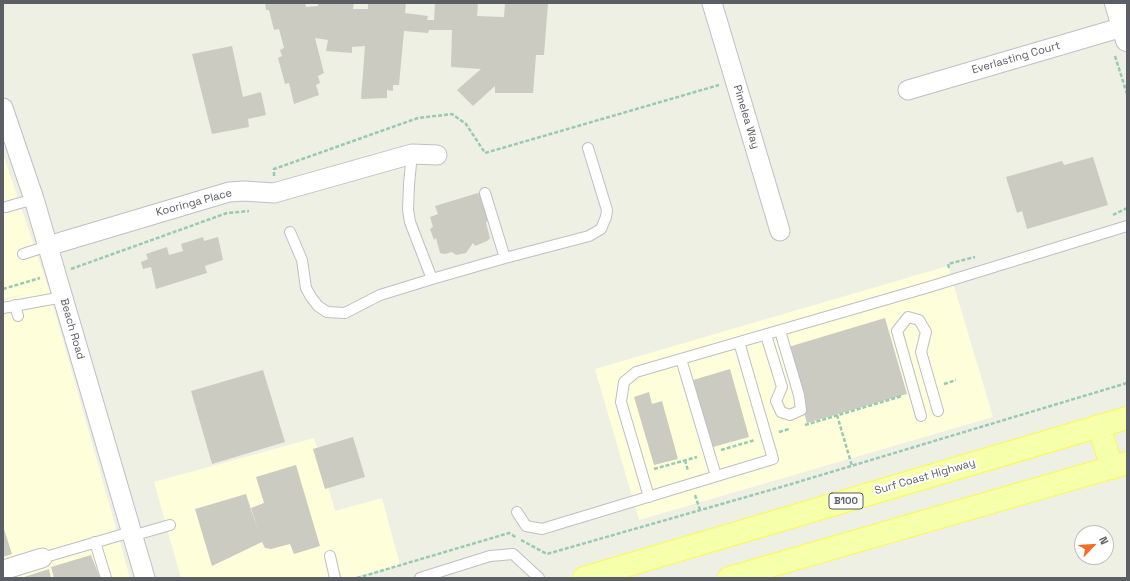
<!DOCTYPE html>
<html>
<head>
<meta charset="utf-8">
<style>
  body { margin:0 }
  #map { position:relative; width:1130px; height:581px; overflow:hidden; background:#eff0e4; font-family:"Space Grotesk",sans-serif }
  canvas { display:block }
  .frame { position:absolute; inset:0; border:4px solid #5c5e66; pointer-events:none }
  .north { position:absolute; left:1074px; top:525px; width:40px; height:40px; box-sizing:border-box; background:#fff; border:1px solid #bebfc2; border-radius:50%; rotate:65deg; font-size:11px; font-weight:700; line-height:16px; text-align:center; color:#5c5e66 }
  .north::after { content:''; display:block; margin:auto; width:14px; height:18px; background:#f46e26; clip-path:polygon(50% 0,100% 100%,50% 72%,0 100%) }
</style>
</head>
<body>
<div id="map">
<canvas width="1130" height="581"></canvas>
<div class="frame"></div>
<div class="north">N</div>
</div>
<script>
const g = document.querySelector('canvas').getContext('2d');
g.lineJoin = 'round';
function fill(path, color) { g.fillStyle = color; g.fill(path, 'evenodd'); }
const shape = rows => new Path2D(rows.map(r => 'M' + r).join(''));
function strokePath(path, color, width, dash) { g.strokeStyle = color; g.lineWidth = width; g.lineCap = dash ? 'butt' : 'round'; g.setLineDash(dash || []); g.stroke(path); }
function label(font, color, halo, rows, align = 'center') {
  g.font = font + ' "Space Grotesk",sans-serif'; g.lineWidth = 4; g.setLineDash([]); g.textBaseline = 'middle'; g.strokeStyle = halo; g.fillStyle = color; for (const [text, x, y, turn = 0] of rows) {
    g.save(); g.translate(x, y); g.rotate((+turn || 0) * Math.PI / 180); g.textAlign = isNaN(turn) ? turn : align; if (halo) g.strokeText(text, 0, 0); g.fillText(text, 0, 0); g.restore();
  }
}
fill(shape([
  [3,154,48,287,130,578,3,578,3,301,28,293,3,299],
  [948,266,993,417,639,520,595,369],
  [314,438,335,511,382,498,400,565,350,578,181,578,154,482]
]), '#feffda');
fill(shape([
  [265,3,305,3,306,7,318,6,318,3,354,3,353,9,368,9,368,3,406,3,405,13,428,16,427,20,434,20,435,3,478,3,477,16,504,17,505,3,548,3,544,55,536,55,533,93,495,93,495,86,473,106,457,90,481,69,451,67,452,30,429,30,428,33,404,31,399,85,393,85,393,91,387,90,387,98,361,99,365,46,352,47,352,53,326,51,328,40,315,38,324,73,318,76,320,83,316,85,319,95,294,104,289,83,285,84,278,58,282,56,280,50,284,48,279,29,274,30,269,10,266,10],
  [232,46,243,97,261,92,266,115,248,119,249,127,212,134,192,54],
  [1093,157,1108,205,1027,229,1022,211,1017,213,1006,177,1062,161,1064,165],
  [478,193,481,195,488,219,486,223,490,238,487,241,475,246,473,243,466,253,456,255,452,252,445,254,440,253,436,238,434,240,430,229,433,227,430,217,438,214,435,206],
  [203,237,204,241,218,237,223,260,205,266,207,273,156,289,151,267,143,269,141,262,148,259,146,254,167,247,169,255,183,251,181,244],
  [885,318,907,394,807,423,785,348],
  [730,369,749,437,713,447,693,380],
  [263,370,285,442,212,464,191,391],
  [649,392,652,404,662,401,678,459,654,465,634,397],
  [353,437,365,477,325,489,313,449],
  [296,465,320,546,294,554,290,544,271,549,265,548,262,542,212,566,195,509,246,494,259,534,251,508,264,503,256,477],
  [3,526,12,554,3,557],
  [91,555,100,578,54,578,51,567],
  [49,569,51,578,21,578]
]), '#cbcbc1');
const lane = shape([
  [412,154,409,184,408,210,410,222,432,279,505,258,589,236,601,229,606,217,607,210,588,148],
  [485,193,505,258],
  [6,207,34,199],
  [290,232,302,260,306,288,311,297,318,306,327,312,345,313,380,295,432,279],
  [23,254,48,246],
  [15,305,18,316],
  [3,308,63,297],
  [766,335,782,387,776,401,781,412,790,415,801,410,799,395,780,331],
  [681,359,716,476],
  [921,416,897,331,908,317,919,320,926,332,921,352,938,411],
  [649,497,621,402,624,382,636,372,929,287,1127,226],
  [517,512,526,526,542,529,773,459,739,342],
  [132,536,170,525],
  [95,542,106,578],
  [330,556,335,578],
  [42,558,131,532],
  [420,578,490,556,513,554,539,578]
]);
const street = shape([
  [712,3,780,231],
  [908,90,1123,27],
  [3,108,34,199,145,578],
  [48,246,229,192,244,191,274,193,412,154,437,155],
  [3,570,42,558]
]);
const secondary = shape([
  [1116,3,1127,40]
]);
const primary = shape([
  [1099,426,1112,468],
  [584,578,1127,418],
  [729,578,1127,463]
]);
strokePath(lane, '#bebfc6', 12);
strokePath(street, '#bebfc6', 21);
strokePath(secondary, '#bfc0c8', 24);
strokePath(primary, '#faf953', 24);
strokePath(shape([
  [1115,56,1127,94],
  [274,176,274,169,418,118,452,114,466,124,485,153,719,85],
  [1113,215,1127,208],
  [949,268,948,264,975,257],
  [71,269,227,213,249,211],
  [3,289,40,278],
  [944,384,956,380],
  [837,415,852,466],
  [805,425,902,396],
  [779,432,789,429],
  [721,450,755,440],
  [685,460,688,471],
  [654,469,697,457],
  [695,495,700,510],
  [521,540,547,554,788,485,1127,383],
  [357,578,509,533,517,538]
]), '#97cab3', 2.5, [4, 2]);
strokePath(lane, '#fff', 10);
strokePath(street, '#fff', 19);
strokePath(secondary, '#fff', 22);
strokePath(primary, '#f6ffaa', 22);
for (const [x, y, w] of [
  [846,501,34]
]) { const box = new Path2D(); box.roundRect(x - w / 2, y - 8, w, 16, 3); g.fillStyle = '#fff'; g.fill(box); strokePath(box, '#5c5e66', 1); }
label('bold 10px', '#5c5e66', null, [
  ["B100",846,501]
]);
label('11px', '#5c5e66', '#fff', [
  ["Everlasting Court",1016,58,-16],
  ["Pimelea Way",746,117,73],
  ["Kooringa Place",194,203,-15],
  ["Beach Road",72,329,74],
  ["Surf Coast Highway",925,477,-16]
]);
</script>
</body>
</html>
